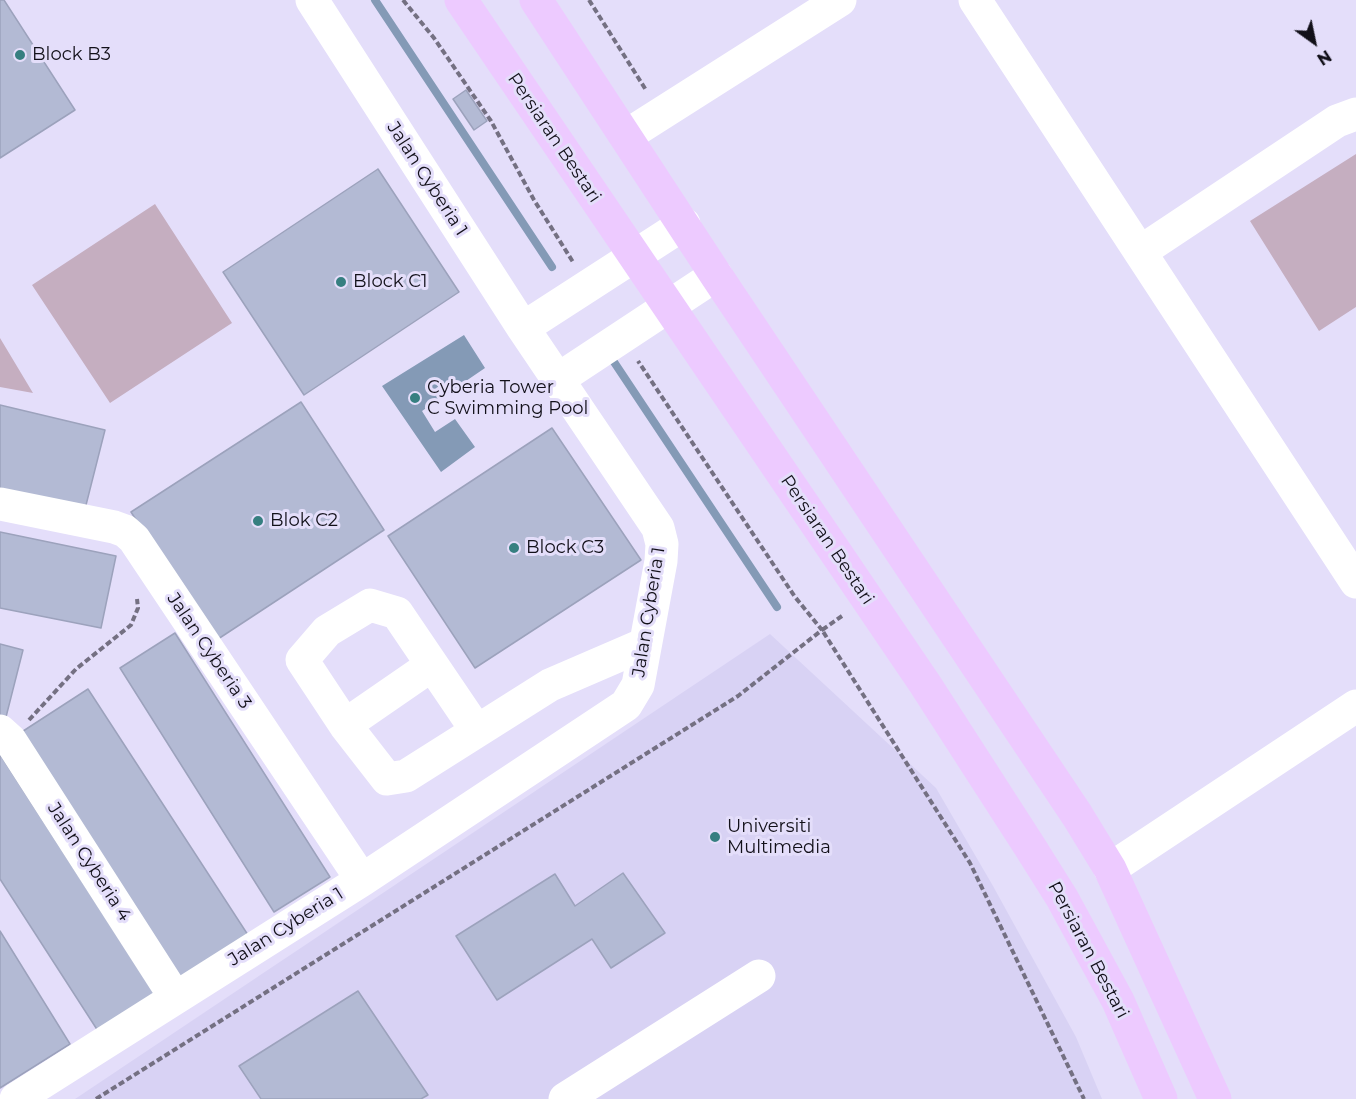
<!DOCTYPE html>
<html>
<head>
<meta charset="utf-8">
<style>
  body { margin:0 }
  #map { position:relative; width:1356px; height:1099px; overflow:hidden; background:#e4defa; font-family:Montserrat,sans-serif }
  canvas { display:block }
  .north { position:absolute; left:1284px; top:12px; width:60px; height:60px; -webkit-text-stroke:4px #e4defa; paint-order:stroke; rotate:147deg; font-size:16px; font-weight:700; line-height:24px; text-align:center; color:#121019 }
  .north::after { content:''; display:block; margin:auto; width:21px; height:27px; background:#121019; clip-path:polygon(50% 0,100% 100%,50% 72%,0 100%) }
</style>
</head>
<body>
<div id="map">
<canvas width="1356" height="1099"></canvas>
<div class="north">N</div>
</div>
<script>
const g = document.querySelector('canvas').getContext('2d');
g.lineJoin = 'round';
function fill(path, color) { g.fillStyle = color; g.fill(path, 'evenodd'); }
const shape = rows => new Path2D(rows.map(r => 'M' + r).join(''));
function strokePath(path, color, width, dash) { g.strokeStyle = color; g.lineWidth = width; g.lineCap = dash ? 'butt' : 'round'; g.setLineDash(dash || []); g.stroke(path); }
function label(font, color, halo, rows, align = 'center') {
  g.font = font + ' Montserrat,sans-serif'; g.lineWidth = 6; g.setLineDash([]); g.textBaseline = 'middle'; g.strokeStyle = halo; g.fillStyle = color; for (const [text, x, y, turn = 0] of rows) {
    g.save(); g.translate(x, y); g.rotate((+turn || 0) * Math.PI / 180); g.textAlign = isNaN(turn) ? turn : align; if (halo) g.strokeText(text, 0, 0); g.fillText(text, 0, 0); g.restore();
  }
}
fill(shape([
  [770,634,936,788,993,886,1076,1037,1102,1099,75,1099]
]), '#d8d2f4');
fill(shape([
  [1356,154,1356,307,1319,331,1250,221],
  [155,204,232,323,110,403,32,285],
  [0,338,33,393,0,387]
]), '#c5aec0');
fill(shape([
  [464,335,485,368,422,411,435,432,455,419,475,447,441,472,382,386]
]), '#849ab6');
strokePath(shape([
  [375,0,552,267],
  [614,362,777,607]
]), '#849ab6', 8);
const building = shape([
  [0,0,4,0,75,110,0,158,0,0],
  [466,90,487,121,474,130,453,99,466,90],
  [378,169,459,292,304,395,223,272,378,169],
  [301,402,384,530,215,641,131,512,301,402],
  [0,405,105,430,85,509,0,489,0,405],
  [552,428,641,560,475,668,388,536,552,428],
  [0,532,116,556,101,628,0,608,0,532],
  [175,633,330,877,274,912,120,668,175,633],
  [0,644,23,650,6,717,0,716,0,644],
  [88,689,248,935,177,981,17,735,88,689],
  [0,754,155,994,98,1031,0,879,0,754],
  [623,873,665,933,611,968,592,939,497,1000,456,936,555,874,575,906,623,873],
  [0,931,70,1044,0,1088,0,931],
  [358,991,428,1095,421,1099,261,1099,239,1066,358,991]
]);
fill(building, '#b3bad4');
strokePath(building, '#9ca2bc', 1.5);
strokePath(shape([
  [403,0,434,38,491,121,534,200,573,262],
  [589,0,646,90],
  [842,616,822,630,970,863,1084,1099],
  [29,720,76,669,131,625,138,608,137,599],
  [96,1099,738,696,822,630,795,597,638,361]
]), '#747082', 4, [6, 3]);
strokePath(shape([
  [975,0,1356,582],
  [626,136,840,0],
  [1140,252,1337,121,1356,114],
  [523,328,684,224],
  [557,380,716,275],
  [0,504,114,527,125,531,134,539,362,880],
  [345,725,432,665],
  [0,731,10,740,175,997],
  [477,731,397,613,370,605,327,631,302,660,345,725,387,779,406,776,474,733,550,685,645,644],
  [1110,869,1356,706],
  [16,1099,362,880,626,705,638,685,661,561,662,544,658,528,523,328,312,0],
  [565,1099,759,976]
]), '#fff', 33);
strokePath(shape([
  [461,0,925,684,1030,847,1062,898,1118,1001,1161,1099],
  [536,0,716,275,1077,815,1110,869,1215,1099]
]), '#edcaff', 33);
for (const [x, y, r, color] of [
  [20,55,6,"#367f80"],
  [341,282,6,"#367f80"],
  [415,398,6,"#367f80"],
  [258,521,6,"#367f80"],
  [514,548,6,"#367f80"],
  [715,837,6,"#367f80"]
]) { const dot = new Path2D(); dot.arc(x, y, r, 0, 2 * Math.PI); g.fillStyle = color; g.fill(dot); strokePath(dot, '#e4defa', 2); }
label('18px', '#121019', '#e4defa', [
  ["Block B3",32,55],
  ["Block C1",353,282],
  ["Cyberia Tower",427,388],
  ["C Swimming Pool",427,409],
  ["Blok C2",270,521],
  ["Block C3",526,548],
  ["Universiti",727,827],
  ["Multimedia",727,848]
], 'left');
label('18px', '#121019', '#e4defa', [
  ["Persiaran Bestari",554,138,56],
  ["Jalan Cyberia 1",427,179,57],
  ["Persiaran Bestari",827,540,56],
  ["Jalan Cyberia 1",649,612,-81],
  ["Jalan Cyberia 3",209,651,56],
  ["Jalan Cyberia 4",89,862,57],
  ["Jalan Cyberia 1",286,927,-32],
  ["Persiaran Bestari",1088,950,62]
]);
</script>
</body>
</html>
